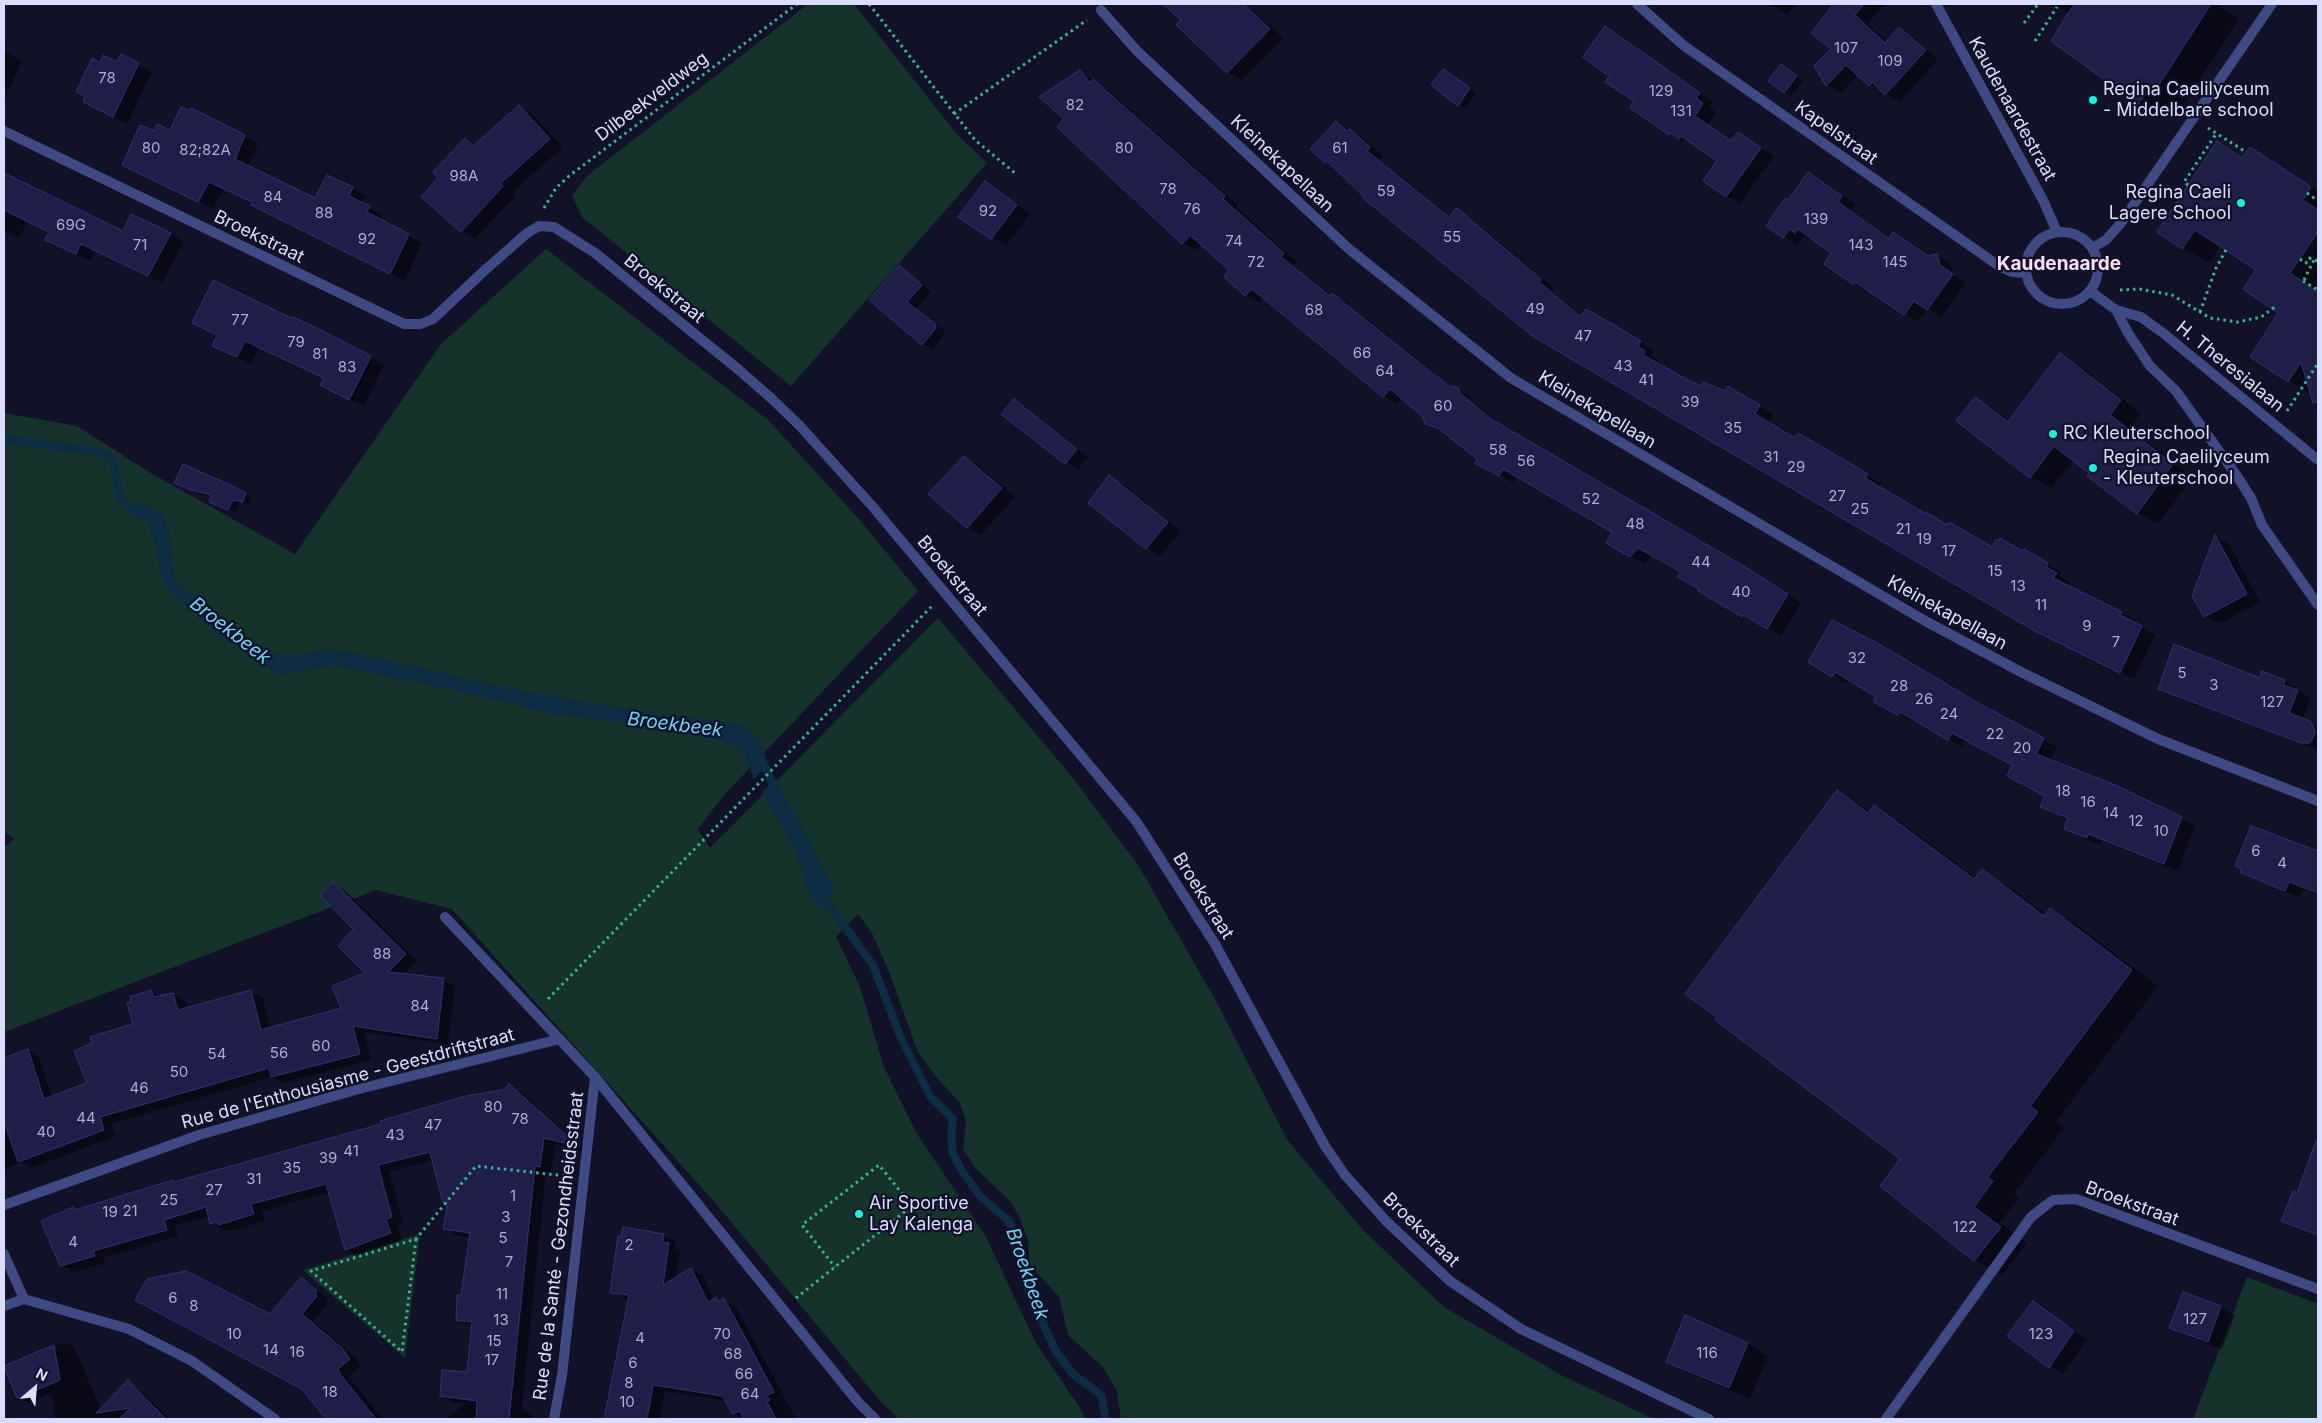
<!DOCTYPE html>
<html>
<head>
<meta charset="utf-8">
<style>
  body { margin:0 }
  #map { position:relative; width:2322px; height:1423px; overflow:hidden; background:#111228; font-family:Inter,sans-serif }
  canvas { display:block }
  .frame { position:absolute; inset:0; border:5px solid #daddfd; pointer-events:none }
  .north { position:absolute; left:10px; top:1363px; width:50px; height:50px; -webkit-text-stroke:4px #111228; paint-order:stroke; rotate:27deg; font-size:14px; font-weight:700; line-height:20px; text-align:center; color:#daddfd }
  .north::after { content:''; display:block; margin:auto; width:18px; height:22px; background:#daddfd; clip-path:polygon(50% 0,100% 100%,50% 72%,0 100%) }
</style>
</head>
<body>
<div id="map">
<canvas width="2322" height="1423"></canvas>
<div class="frame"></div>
<div class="north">N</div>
</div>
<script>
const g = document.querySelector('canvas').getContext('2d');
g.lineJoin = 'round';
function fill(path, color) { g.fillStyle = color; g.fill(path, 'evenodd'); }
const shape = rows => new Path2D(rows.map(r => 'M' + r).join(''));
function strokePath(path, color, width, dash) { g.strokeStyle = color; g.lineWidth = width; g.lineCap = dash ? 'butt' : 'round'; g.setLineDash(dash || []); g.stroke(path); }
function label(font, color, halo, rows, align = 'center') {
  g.font = font + ' Inter,sans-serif'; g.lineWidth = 4.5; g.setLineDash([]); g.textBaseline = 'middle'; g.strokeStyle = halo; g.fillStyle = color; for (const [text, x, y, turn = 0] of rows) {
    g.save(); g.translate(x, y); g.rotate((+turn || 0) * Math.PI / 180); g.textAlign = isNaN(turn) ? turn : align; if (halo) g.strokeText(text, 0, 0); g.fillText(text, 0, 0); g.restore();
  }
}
fill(shape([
  [808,4,854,4,956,133,987,163,791,386,582,217,572,196,588,175],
  [546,249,768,420,859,519,918,591,724,795,698,829,710,848,938,618,1073,778,1138,865,1216,1001,1288,1141,1363,1230,1444,1307,1561,1375,1654,1419,1121,1419,1116,1389,1103,1367,1068,1335,1059,1297,1030,1265,1028,1240,1019,1216,1009,1200,976,1169,963,1149,966,1121,960,1103,937,1078,918,1052,889,972,872,933,858,914,836,937,860,987,884,1067,917,1134,985,1235,1036,1343,1080,1408,1085,1419,899,1419,881,1402,717,1205,452,909,376,890,4,1032,4,848,14,839,4,831,4,413,77,426,149,472,295,554,441,344],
  [420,1234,405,1358,303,1270],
  [2247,1277,2318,1304,2318,1419,2193,1419]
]), '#15322b');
fill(shape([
  [138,503,161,512,169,532,175,577,178,584,260,646,276,654,300,655,321,650,351,652,526,692,639,711,725,722,742,726,755,736,762,746,768,765,754,779,745,756,737,747,720,741,623,722,553,714,459,691,332,665,281,675,217,633,176,597,163,581,149,523,142,517,132,514],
  [776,779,835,890,821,908,811,898,792,844,762,792]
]), '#0d2d45');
fill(shape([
  [1176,4,1228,4,1245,20,1251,13,1265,21,1283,38,1242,80,1228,72,1177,25,1182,20,1171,9],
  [1770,4,1798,4,1787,15],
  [1836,4,1885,4,1868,24,1888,42,1900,29,1913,37,1938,59,1900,102,1870,84,1858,74,1841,93,1827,85,1816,66,1833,49,1812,33],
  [2054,4,2216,4,2239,19,2181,109,2176,105,2166,119,2139,103,2053,41,2069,14],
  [1605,27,1713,102,1709,107,1716,112,1708,125,1732,142,1738,134,1774,156,1740,204,1726,196,1719,161,1694,144,1693,145,1685,140,1683,142,1670,134,1611,76],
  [4,42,7,44,4,51,22,61,4,100],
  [101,64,138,64,152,72,127,124,98,109,86,97],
  [1788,69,1803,81,1791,96,1770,81],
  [1080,72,1107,89,1238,205,1236,207,1297,262,1293,266,1331,295,1346,302,1445,382,1471,397,1473,402,1505,428,1754,573,1801,603,1781,636,1757,622,1756,624,1699,591,1700,589,1682,571,1653,554,1644,564,1608,543,1614,532,1517,476,1513,483,1477,462,1479,458,1447,433,1426,423,1424,415,1403,398,1397,404,1384,396,1264,298,1259,303,1246,295,1231,270,1202,244,1196,250,1183,243,1066,119],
  [1450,74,1476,93,1465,108,1459,104],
  [520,107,533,115,563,147,513,192,516,195,475,239,462,231,439,178,465,140,476,146],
  [191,110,258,144,248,167,316,200,352,188,366,196,362,204,383,215,380,221,422,243,405,281,266,213,252,205,253,203,223,189,213,209,124,165,154,133,171,132],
  [1336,122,1364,138,1383,156,1380,160,1451,217,1457,210,1471,218,1554,288,1552,291,1582,316,1586,310,1654,350,1651,356,1658,360,1656,364,1701,388,1753,402,1773,414,1768,423,1796,439,1798,435,1881,483,1878,487,1925,515,1993,549,2023,552,2024,551,2061,572,2059,576,2070,582,2067,586,2135,620,2134,623,2155,635,2134,679,2048,637,1326,162,1312,149],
  [2217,143,2243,158,2250,148,2318,191,2318,285,2316,289,2318,291,2318,410,2316,408,2311,394,2289,381,2280,312,2257,270,2221,245,2209,263,2183,248],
  [1809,173,1855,204,1851,211,1890,239,1929,257,1937,255,1951,263,1953,274,1966,283,1941,317,1928,309,1918,322,1869,290,1868,292,1854,284,1833,253,1811,237,1809,240,1803,237,1797,245,1767,226],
  [4,175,123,232,170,234,184,242,162,283,95,251,90,261,47,239,50,233,28,221,19,238,4,231],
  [986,183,1030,213,1006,246,960,217],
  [899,267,931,291,916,309,945,331,945,333,932,350,923,344,871,300],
  [193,323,370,357,384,365,364,406,335,393,325,379,259,348,251,364,227,353,213,345,218,336],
  [2060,355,2081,367,2141,413,2130,428,2193,477,2158,524,2137,513,2073,460,2052,488,2031,477,1975,398,2011,421],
  [1014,401,1026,407,1088,457,1078,470,1003,414],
  [964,457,978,465,1015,497,981,535,968,527,930,494],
  [1109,477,1123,484,1181,531,1160,556,1146,548],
  [176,483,245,495,252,498,249,505,240,502,235,512,210,502,212,496,199,494],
  [2216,536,2229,544,2260,602,2219,624,2205,616],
  [1810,662,1983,707,2043,739,2057,747,2050,761,2112,786,2195,826,2178,871,2102,841,2101,845,2079,836,2065,828,2069,820,2042,806,2046,796,2014,765,1966,740,1962,747,1914,719,1912,722,1875,701,1877,696,1849,679,1846,683],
  [2263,673,2285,681,2311,699,2302,720,2318,728,2318,750,2173,696,2159,688,2260,679],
  [1838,791,1871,812,1874,807,1901,822,1976,878,1982,871,2009,887,2047,915,2050,910,2077,925,2158,986,2056,1122,2064,1128,2014,1194,2019,1198,2000,1223,2027,1243,2002,1275,1975,1260,1902,1159],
  [2252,828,2318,853,2318,895,2303,889,2299,898,2242,872],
  [333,883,345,890,417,961,403,975,443,980,455,986,448,1044,364,1032,371,1060,284,1083,272,1077,111,1124,116,1136,31,1168,22,1162,4,1170,4,1074,14,1070,28,1050,39,1057,52,1097,88,1084,134,1025,151,991,161,997,173,994,185,1001,187,1009,251,992,263,998,270,1029,342,1009,367,974,354,929],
  [509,1086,521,1092,588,1152,556,1144,551,1173,546,1172,522,1408,532,1415,531,1419,446,1419,466,1403,453,1402,441,1395,468,1373,473,1326,458,1319,471,1238,456,1235,444,1228,449,1205,444,1202,433,1160,389,1171,403,1224,397,1225,402,1240,357,1256,346,1249,330,1192,262,1211,265,1221,231,1231,223,1230,211,1223,209,1216,175,1226,178,1236,103,1258,106,1263,73,1272,61,1265,73,1208,77,1210,173,1181,175,1183,504,1091],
  [2313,1156,2318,1159,2318,1236,2282,1220,2298,1194],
  [624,1229,664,1235,676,1242,675,1248,680,1251,676,1278,691,1269,703,1276,714,1300,721,1302,724,1300,736,1307,796,1419,744,1419,733,1413,727,1401,665,1391,660,1419,606,1419,629,1300,612,1292],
  [302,1279,328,1299,326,1301,328,1303,313,1321,354,1356,361,1366,349,1376,352,1381,383,1419,328,1419,304,1389,271,1316],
  [2184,1294,2221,1308,2235,1315,2222,1349,2184,1335,2171,1328],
  [2034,1302,2087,1340,2063,1374,2050,1366],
  [64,1342,74,1347,101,1409,128,1382,138,1388,170,1419,55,1419,52,1393,28,1403,18,1397,5,1367],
  [1748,1344,1768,1356,1750,1399,1689,1373,1668,1361]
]), '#0007');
strokePath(shape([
  [4,439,98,452,113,459,120,499,136,512,143,514],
  [761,758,776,791],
  [822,892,825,900,873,965,900,1036,930,1096,953,1119,951,1136,953,1154,964,1174,980,1196,1010,1222,1028,1290,1055,1350,1073,1374,1101,1395,1106,1419]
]), '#0d2d45', 8);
const building = shape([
  [1163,4,1243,4,1270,29,1227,73,1176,25,1181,20,1163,4],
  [1834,4,1864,4,1855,15,1885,43,1899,27,1926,50,1885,95,1872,82,1869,86,1846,65,1826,86,1814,66,1831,49,1811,33,1834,4],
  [2074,4,2211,4,2153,94,2148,91,2138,104,2051,41,2074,4],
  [1605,26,1700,93,1696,98,1703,103,1695,116,1731,141,1738,132,1761,148,1726,197,1703,181,1717,161,1681,136,1679,139,1671,133,1669,135,1630,108,1634,101,1605,82,1609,76,1583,57,1605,26],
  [121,54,139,63,113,117,83,102,85,96,76,92,92,58,100,63,103,55,117,62,121,54],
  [1781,64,1797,76,1784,93,1768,81,1781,64],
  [1443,69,1470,88,1458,106,1431,85,1443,69],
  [1080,70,1090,83,1093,79,1225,196,1223,199,1284,253,1281,257,1330,296,1332,293,1431,372,1451,387,1458,387,1460,393,1491,419,1740,564,1788,594,1767,629,1743,615,1742,617,1698,591,1699,589,1677,577,1681,572,1638,548,1630,557,1606,543,1612,532,1503,469,1499,476,1475,463,1477,459,1438,428,1425,424,1422,416,1390,389,1383,397,1252,289,1245,296,1224,277,1229,270,1190,235,1182,244,1057,127,1064,119,1039,97,1080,70],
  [519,105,550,139,500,184,503,186,461,232,421,197,438,178,433,172,465,138,473,146,519,105],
  [181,107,190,111,191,108,245,135,235,159,315,198,327,175,353,187,349,196,370,206,367,212,409,234,390,274,251,205,252,202,209,182,198,202,122,165,140,125,154,131,157,124,170,130,181,107],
  [1336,121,1347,131,1350,129,1370,147,1367,151,1449,217,1457,208,1541,279,1539,282,1580,316,1586,309,1641,341,1638,347,1645,351,1643,355,1686,379,1701,386,1703,382,1725,391,1728,386,1739,393,1760,405,1755,414,1795,438,1798,433,1868,474,1865,478,1924,513,1925,512,1947,525,1949,522,1992,547,1996,539,1999,541,2000,538,2022,551,2024,549,2048,563,2046,567,2057,573,2053,578,2122,612,2120,615,2142,626,2120,673,2033,630,1534,337,1363,198,1364,197,1327,161,1325,163,1310,149,1336,121],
  [2217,141,2242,158,2250,147,2311,187,2303,200,2318,210,2318,232,2290,273,2318,292,2318,402,2313,403,2301,362,2288,382,2250,357,2278,313,2243,289,2256,270,2195,230,2182,249,2157,232,2217,141],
  [1808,172,1842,196,1838,202,1889,239,1893,232,1928,256,1937,254,1940,265,1953,274,1927,310,1914,301,1904,315,1855,282,1854,285,1824,264,1831,253,1798,229,1795,233,1790,229,1783,238,1766,226,1785,198,1788,200,1808,172],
  [4,173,123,231,131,214,171,233,148,276,81,244,76,254,45,240,49,232,4,210,4,173],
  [985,181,1017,205,991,239,958,217,985,181],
  [899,265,922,285,907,302,935,324,936,328,922,345,869,300,899,265],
  [213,280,291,318,292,317,317,328,371,356,349,400,320,385,324,378,245,341,237,357,212,346,217,335,192,323,213,280],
  [2060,353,2121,400,2110,415,2173,464,2137,514,2087,476,2089,473,2054,446,2030,478,1956,421,1975,397,2008,422,2060,353],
  [1014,399,1077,449,1065,464,1001,414,1014,399],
  [964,456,1002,488,967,528,928,494,964,456],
  [183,464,239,489,246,493,243,502,233,500,228,510,209,502,212,495,191,490,174,483,183,464],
  [1109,475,1168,522,1146,549,1088,503,1109,475],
  [2215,535,2247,594,2204,617,2192,596,2215,535],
  [1832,620,1879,644,1980,704,2044,738,2036,754,2113,784,2182,817,2164,864,2088,834,2087,838,2064,829,2068,818,2040,807,2045,796,2007,776,2012,765,1952,733,1948,740,1900,712,1898,715,1874,702,1875,696,1835,672,1832,677,1808,662,1832,620],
  [2174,644,2260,678,2262,671,2285,680,2283,685,2298,690,2289,713,2310,721,2316,732,2310,743,2301,743,2158,689,2174,644],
  [1837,790,1868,813,1874,805,1974,879,1982,869,2044,916,2050,908,2132,970,2030,1106,2038,1112,1987,1178,1993,1181,1974,1207,2001,1227,1974,1261,1880,1186,1900,1159,1715,1020,1717,1017,1685,994,1837,790],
  [2251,826,2318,851,2318,893,2289,882,2285,891,2240,872,2241,869,2235,866,2251,826],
  [333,882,406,954,388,972,444,978,437,1039,353,1026,360,1054,271,1077,269,1068,100,1117,104,1130,18,1162,4,1122,4,1058,28,1049,44,1099,87,1083,74,1051,92,1043,90,1037,133,1024,127,1003,131,1002,130,997,151,990,154,997,173,993,178,1010,251,990,261,1030,341,1008,332,986,365,973,338,946,353,929,320,895,333,882],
  [509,1084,580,1147,544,1138,540,1167,535,1166,509,1419,476,1419,477,1401,440,1396,442,1370,467,1372,472,1322,456,1320,457,1295,461,1295,470,1233,443,1229,448,1202,443,1203,430,1152,378,1165,392,1217,386,1219,391,1233,345,1250,326,1184,251,1204,254,1214,218,1225,217,1222,210,1224,206,1207,164,1220,167,1230,93,1251,95,1256,60,1266,41,1221,73,1207,75,1210,173,1180,174,1182,381,1124,380,1121,466,1096,503,1090,509,1084],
  [2316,1141,2318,1142,2318,1235,2281,1221,2293,1191,2297,1193,2316,1141],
  [623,1227,664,1234,663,1242,669,1243,663,1285,691,1268,708,1302,716,1297,718,1302,724,1298,774,1392,767,1396,770,1400,767,1402,776,1419,744,1419,740,1411,732,1414,723,1396,653,1385,647,1419,604,1419,629,1295,610,1293,618,1236,621,1237,623,1227],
  [186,1271,270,1314,301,1277,317,1291,315,1294,317,1296,302,1314,342,1348,350,1359,338,1369,340,1374,376,1419,326,1419,302,1389,135,1300,147,1279,186,1271],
  [2183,1292,2221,1306,2208,1342,2169,1328,2183,1292],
  [2033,1301,2074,1331,2049,1368,2007,1336,2033,1301],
  [1685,1315,1748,1343,1729,1388,1666,1362,1685,1315],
  [54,1345,60,1380,17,1398,4,1366,54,1345],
  [128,1380,149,1402,166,1419,119,1419,130,1408,96,1413,128,1380]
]);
fill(building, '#1e1e48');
strokePath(building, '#313273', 1);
strokePath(shape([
  [869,4,975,140,1016,174],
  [2024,23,2038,4],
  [2035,41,2057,7],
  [954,114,1087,20],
  [2208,128,2246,152],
  [2188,185,2184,182,2216,134],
  [2307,193,2318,201],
  [544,208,556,188,569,176,797,4],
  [2300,259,2306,263,2309,258,2318,261],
  [2304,280,2314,260],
  [2303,281,2318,290],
  [2120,290,2139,289,2172,295,2210,318,2238,322,2261,317,2275,307],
  [2200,312,2216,268,2226,250],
  [2287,411,2318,363],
  [548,999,933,605],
  [416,1239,402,1352,311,1271,416,1239,476,1166,566,1176],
  [796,1298,835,1267,912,1206,879,1165,802,1225,835,1267]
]), '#36b593', 3, [2.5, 4]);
strokePath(shape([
  [2116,310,2141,317,2163,333,2318,460]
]), '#3f4a85', 10);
strokePath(shape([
  [4,1254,24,1299]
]), '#3f4a85', 10);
strokePath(shape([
  [1637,4,1683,45,1999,266,2012,272,2025,273],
  [1936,4,2043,200,2057,232],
  [1101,10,1137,51,1349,249,1511,378,1927,622,2023,673,2158,739,2318,801],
  [4,131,404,324,421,324,433,319,484,271,526,234,539,226,554,227,595,253,739,370,771,398,800,426,873,507,1136,821,1215,944,1325,1146,1345,1175,1386,1221,1450,1281,1521,1329,1709,1419],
  '2026 268a36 36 0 1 1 72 0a36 36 0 1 1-72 0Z',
  [2092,248,2106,240,2121,223,2272,4],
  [2090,291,2116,310,2128,333,2150,366,2176,391,2239,479,2251,498,2262,525,2318,605],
  [445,917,595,1077,858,1402,875,1419],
  [4,1205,199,1135,355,1090,560,1039],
  [4,1306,24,1299,129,1329,192,1361,275,1419],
  [554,1419,562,1375,595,1077],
  [1886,1419,2031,1217,2053,1200,2076,1199,2318,1289]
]), '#3f4a85', 10);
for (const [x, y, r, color] of [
  [2093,100,5,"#0ff4dc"],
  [2241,203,5,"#0ff4dc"],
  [2053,434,5,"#0ff4dc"],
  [2093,468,5,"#0ff4dc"],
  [859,1214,5,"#0ff4dc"]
]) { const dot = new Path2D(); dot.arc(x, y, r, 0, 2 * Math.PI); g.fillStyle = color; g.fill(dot); strokePath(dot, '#111228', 2); }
label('15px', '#abadd0', null, [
  ["107",1846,48],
  ["109",1890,61],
  ["78",107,78],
  ["129",1661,91],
  ["82",1075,105],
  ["131",1681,111],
  ["80",151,148],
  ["80",1124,148],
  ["61",1340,148],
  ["82;82A",205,150],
  ["98A",464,176],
  ["78",1168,189],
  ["59",1386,191],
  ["84",273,197],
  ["76",1192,209],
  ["92",988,211],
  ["88",324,213],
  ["139",1816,219],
  ["69G",71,225],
  ["55",1452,237],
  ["92",367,239],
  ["74",1234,241],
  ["71",140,245],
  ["143",1861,245],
  ["72",1256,262],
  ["145",1895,262],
  ["49",1535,309],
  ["68",1314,310],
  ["77",240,320],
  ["47",1583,336],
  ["79",296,342],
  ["66",1362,353],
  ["81",320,354],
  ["43",1623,366],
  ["83",347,367],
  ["64",1385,371],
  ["41",1646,380],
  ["39",1690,402],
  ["60",1443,406],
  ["35",1733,428],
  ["58",1498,450],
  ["31",1771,457],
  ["56",1526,461],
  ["29",1796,467],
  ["27",1837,496],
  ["52",1591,499],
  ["25",1860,509],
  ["48",1635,524],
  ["21",1903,529],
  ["19",1924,539],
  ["17",1949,551],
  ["44",1701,562],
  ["15",1995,571],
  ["13",2018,586],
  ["40",1741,592],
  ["11",2041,605],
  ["9",2087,626],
  ["7",2116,642],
  ["32",1857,658],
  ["5",2182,673],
  ["3",2214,685],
  ["28",1899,686],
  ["26",1924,699],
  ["127",2272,702],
  ["24",1949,714],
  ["22",1995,734],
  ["20",2022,748],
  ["18",2063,791],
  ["16",2088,802],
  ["14",2111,813],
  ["12",2136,821],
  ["10",2161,831],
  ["6",2256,851],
  ["4",2282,863],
  ["88",382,954],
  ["84",420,1006],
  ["60",321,1046],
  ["56",279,1053],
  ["54",217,1054],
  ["50",179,1072],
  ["46",139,1088],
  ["80",493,1107],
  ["44",86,1118],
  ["78",520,1119],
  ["47",433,1125],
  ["40",46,1132],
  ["43",395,1135],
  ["41",351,1151],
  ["39",328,1158],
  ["35",292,1168],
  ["31",254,1179],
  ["27",214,1190],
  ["1",513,1196],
  ["25",169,1200],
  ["21",130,1211],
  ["19",110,1212],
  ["3",506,1217],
  ["122",1965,1227],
  ["5",503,1238],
  ["4",73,1242],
  ["2",629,1245],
  ["7",509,1262],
  ["11",502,1294],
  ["6",173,1298],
  ["8",194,1306],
  ["127",2195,1319],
  ["13",501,1320],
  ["10",234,1334],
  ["70",722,1334],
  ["123",2041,1334],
  ["4",640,1338],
  ["15",494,1341],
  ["14",271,1350],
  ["16",297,1352],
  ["116",1707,1353],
  ["68",733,1354],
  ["17",492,1360],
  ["6",633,1363],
  ["66",744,1374],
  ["8",629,1383],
  ["18",330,1392],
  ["64",750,1394],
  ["10",627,1402]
]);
label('18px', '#daddfd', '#111228', [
  ["Regina Caelilyceum",2103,90],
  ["- Middelbare school",2103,111],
  ["Regina Caeli",2231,193,"right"],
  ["Lagere School",2231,214,"right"],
  ["RC Kleuterschool",2063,434],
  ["Regina Caelilyceum",2103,458],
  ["- Kleuterschool",2103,479],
  ["Air Sportive",869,1204],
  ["Lay Kalenga",869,1225]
], 'left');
label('18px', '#daddfd', '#111228', [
  ["Dilbeekveldweg",652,97,-37],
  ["Kaudenaardestraat",2012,109,61],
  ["Kapelstraat",1836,133,35],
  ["Kleinekapellaan",1282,164,43],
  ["Broekstraat",259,237,26],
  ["Broekstraat",664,289,39],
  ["H. Theresialaan",2230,367,39],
  ["Kleinekapellaan",1597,410,31],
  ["Broekstraat",952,576,50],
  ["Kleinekapellaan",1947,613,29],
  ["Broekstraat",1203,896,58],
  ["Rue de l'Enthousiasme - Geestdriftstraat",348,1079,-15],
  ["Broekstraat",2132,1204,20],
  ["Broekstraat",1421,1230,44],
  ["Rue de la Santé - Gezondheidsstraat",559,1246,-83]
]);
label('bold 19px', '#fddcf8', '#111228', [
  ["Kaudenaarde",2059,264]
]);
label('italic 19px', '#6dd4f8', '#111228', [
  ["Broekbeek",230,631,38],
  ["Broekbeek",675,725,7],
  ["Broekbeek",1027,1274,71]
]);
</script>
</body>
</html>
